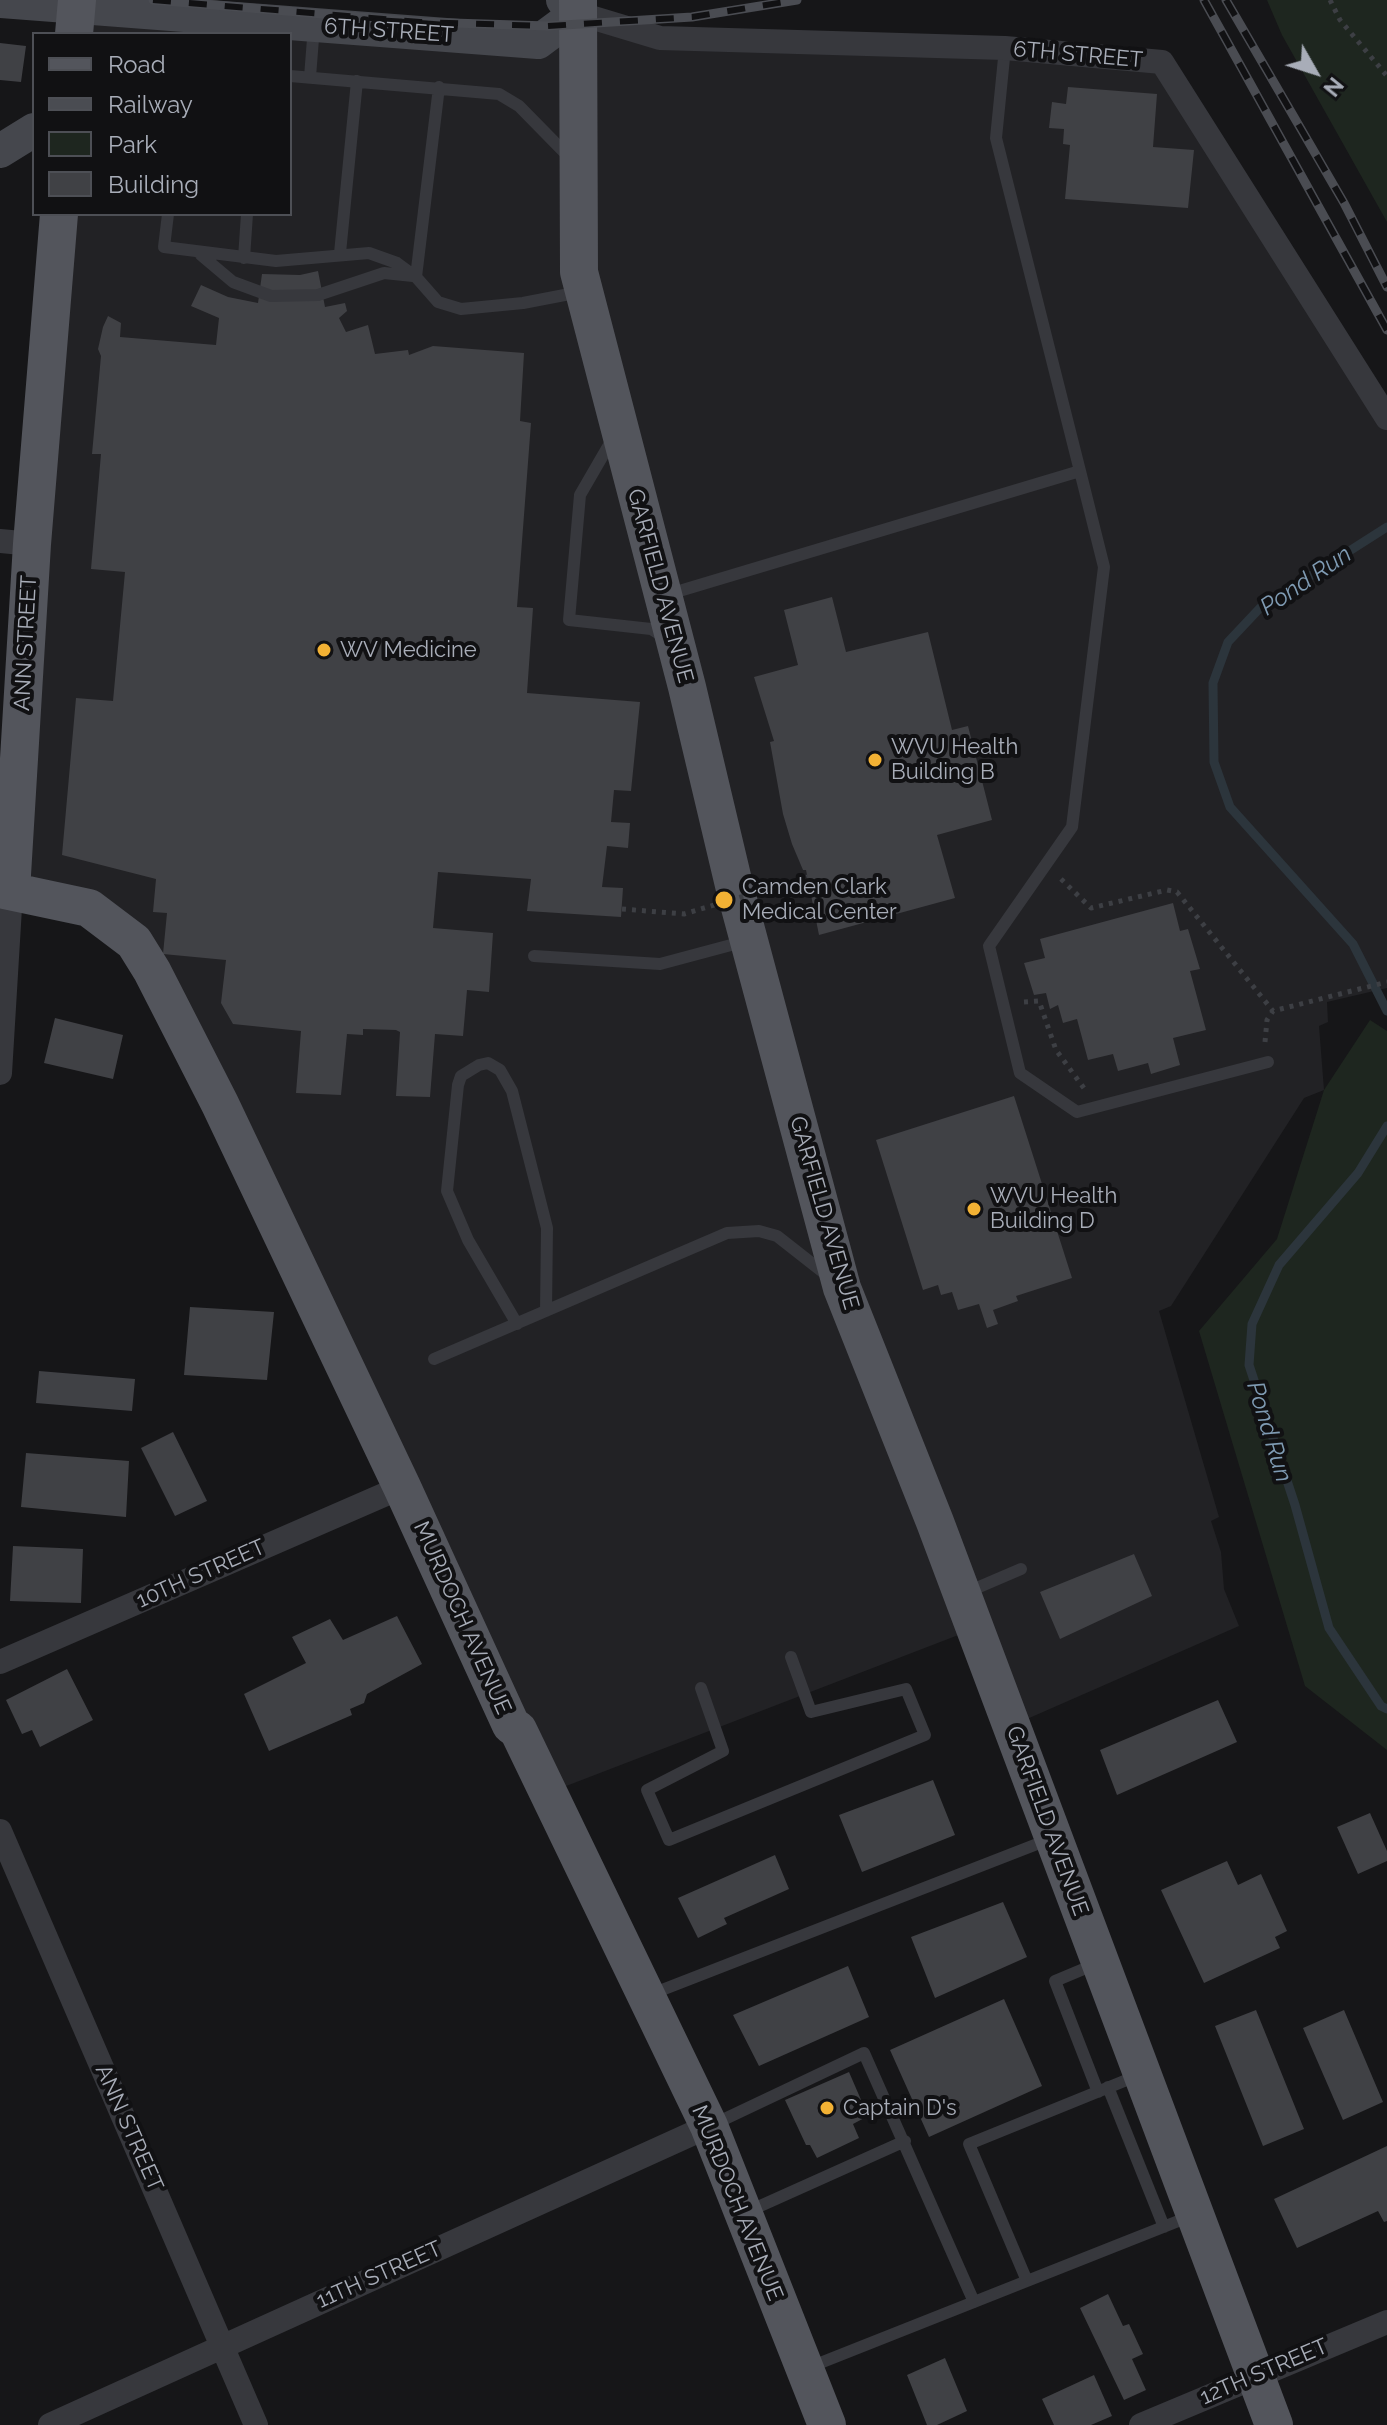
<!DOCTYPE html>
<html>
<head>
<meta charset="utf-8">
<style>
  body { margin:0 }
  #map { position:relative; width:1387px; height:2425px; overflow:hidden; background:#161618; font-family:Raleway,sans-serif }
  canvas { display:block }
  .legend { position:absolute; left:32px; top:32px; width:260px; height:184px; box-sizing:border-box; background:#111113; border:2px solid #4d4f55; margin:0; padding:10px 14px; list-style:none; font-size:24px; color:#a8adb8 }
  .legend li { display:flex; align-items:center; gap:16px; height:40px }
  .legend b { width:40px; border:2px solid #4d4f55 }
  .north { position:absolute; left:1275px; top:32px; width:80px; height:80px; -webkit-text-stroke:6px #111113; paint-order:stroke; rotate:129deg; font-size:22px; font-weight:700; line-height:32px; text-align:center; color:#a8adb8 }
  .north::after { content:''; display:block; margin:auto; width:28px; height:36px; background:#a8adb8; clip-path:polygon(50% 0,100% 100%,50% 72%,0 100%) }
</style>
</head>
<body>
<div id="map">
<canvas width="1387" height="2425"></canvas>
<ul class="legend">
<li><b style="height:10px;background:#53555c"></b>Road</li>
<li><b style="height:10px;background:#4a4c52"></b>Railway</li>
<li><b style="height:22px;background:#1e261f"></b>Park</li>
<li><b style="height:22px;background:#404145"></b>Building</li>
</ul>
<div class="north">N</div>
</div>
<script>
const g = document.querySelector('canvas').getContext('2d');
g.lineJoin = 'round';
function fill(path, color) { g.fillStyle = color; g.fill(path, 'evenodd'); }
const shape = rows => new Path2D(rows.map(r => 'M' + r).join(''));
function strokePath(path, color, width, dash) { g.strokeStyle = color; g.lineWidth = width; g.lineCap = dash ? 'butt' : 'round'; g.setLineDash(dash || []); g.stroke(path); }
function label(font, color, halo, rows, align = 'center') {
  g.font = font + ' Raleway,sans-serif'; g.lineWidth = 8; g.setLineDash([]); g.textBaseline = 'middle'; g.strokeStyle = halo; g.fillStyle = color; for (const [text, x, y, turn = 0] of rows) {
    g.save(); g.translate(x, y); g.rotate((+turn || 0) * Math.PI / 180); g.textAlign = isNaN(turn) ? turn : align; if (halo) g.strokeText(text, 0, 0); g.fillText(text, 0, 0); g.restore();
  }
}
fill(shape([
  [76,7,538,42,577,13,660,38,1162,62,1387,418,1387,988,1327,1002,1328,1022,1319,1026,1324,1090,1304,1098,1171,1306,1159,1311,1219,1517,1211,1521,1221,1552,1224,1589,1239,1626,1011,1726,974,1629,548,1793,134,942,11,891,59,214,290,214,290,34,74,34]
]), '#222225');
fill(shape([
  [1267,0,1387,0,1387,222,1282,35],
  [1370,1020,1387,1031,1387,1750,1305,1686,1199,1331,1277,1239,1324,1090]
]), '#1e261f');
strokePath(shape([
  [1387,527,1260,608,1228,642,1213,683,1214,762,1230,807,1353,944,1387,1011],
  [1387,1126,1358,1173,1279,1265,1252,1324,1249,1365,1295,1505,1329,1628,1381,1706,1387,1709]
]), '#2c353c', 9);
fill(shape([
  [0,43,26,46,21,82,0,80],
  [1068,87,1157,94,1153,147,1194,150,1188,208,1065,199,1070,145,1063,144,1064,129,1049,128,1052,102,1066,104],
  [318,271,325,307,345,303,347,311,339,318,346,332,368,325,375,354,408,350,409,355,433,346,524,353,520,421,531,423,517,607,533,608,527,693,640,702,631,791,614,790,611,822,630,823,628,848,607,846,602,887,623,888,621,917,527,911,531,879,438,872,433,928,493,933,489,992,467,990,463,1036,435,1034,430,1097,396,1096,400,1032,396,1030,363,1029,363,1035,347,1034,341,1095,296,1093,301,1031,233,1024,221,1003,226,960,163,954,167,913,153,912,156,879,62,855,76,698,113,701,125,572,91,569,101,454,92,454,101,356,98,349,103,327,108,316,121,323,120,337,216,345,219,318,191,306,201,285,228,297,258,303,262,274,300,275],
  [832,597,846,652,928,632,952,730,968,726,992,820,937,835,955,898,819,935,806,870,803,870,792,844,783,814,770,742,774,741,754,677,798,665,784,610],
  [1173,903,1180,931,1188,929,1200,969,1190,971,1206,1030,1173,1038,1180,1065,1151,1074,1148,1063,1118,1071,1113,1054,1088,1060,1077,1019,1063,1023,1058,1005,1050,1009,1046,993,1034,995,1024,963,1045,958,1040,939],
  [55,1018,123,1035,113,1079,44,1063],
  [1014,1096,1072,1278,1016,1296,1018,1301,993,1310,998,1324,987,1328,979,1304,958,1310,952,1292,941,1295,938,1285,923,1290,876,1140],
  [190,1307,274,1312,267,1380,184,1375],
  [39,1371,135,1379,132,1411,36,1403],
  [173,1432,207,1501,175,1516,141,1448],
  [26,1453,129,1461,126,1517,21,1507],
  [13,1546,83,1549,81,1603,10,1601],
  [1134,1554,1152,1596,1060,1639,1040,1592],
  [397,1616,422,1664,367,1694,364,1703,350,1709,352,1715,269,1751,244,1694,306,1663,292,1637,330,1619,343,1640],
  [67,1669,93,1720,40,1747,32,1730,22,1734,6,1700],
  [1218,1700,1237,1742,1117,1795,1100,1750],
  [933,1780,955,1835,862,1872,839,1815],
  [1370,1813,1387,1851,1387,1861,1358,1874,1337,1827],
  [775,1855,789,1889,724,1918,727,1924,698,1938,678,1898],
  [1227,1861,1238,1885,1261,1874,1287,1931,1275,1937,1280,1948,1204,1983,1161,1890],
  [1003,1902,1027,1957,935,1998,911,1937],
  [848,1966,869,2017,759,2066,733,2015],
  [1004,1999,1042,2086,929,2137,890,2050],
  [1256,2010,1304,2129,1263,2146,1215,2026],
  [1344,2010,1383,2102,1343,2120,1303,2028],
  [849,2072,868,2116,853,2124,859,2138,817,2158,810,2145,806,2145,785,2100],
  [1387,2146,1387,2221,1384,2222,1378,2211,1297,2248,1274,2199],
  [1108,2294,1123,2326,1129,2324,1143,2354,1132,2359,1146,2390,1124,2400,1080,2308],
  [945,2358,967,2411,937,2425,927,2425,907,2375],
  [1094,2375,1112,2416,1091,2425,1054,2425,1042,2399]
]), '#404145');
strokePath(shape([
  [1330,0,1340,20,1387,76],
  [1061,879,1091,908,1167,890,1177,892,1273,1011],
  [1024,1002,1039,1001,1056,1050,1086,1091],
  [1265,1042,1267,1020,1273,1011,1387,982]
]), '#3d3f44', 5, [4, 6]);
strokePath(shape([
  [290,76,499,94,519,106,571,159],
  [310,77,314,26],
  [168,214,164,247,276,261,369,253,397,263,416,277,438,302,461,309,523,303,580,292],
  [340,253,357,81],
  [201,255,233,282,271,296,318,295,384,273,413,276],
  [244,258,247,214],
  [416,277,439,87],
  [613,438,580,495,569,620,651,629,664,637],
  [1080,471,1104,567,1072,827,989,946,1020,1073,1077,1112,1268,1062],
  [666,595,1080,471,996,138,1005,48],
  [534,956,660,964,746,941],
  [517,1324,468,1240,447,1191,458,1085,461,1076,479,1065,488,1063,500,1070,512,1091,547,1228,546,1311],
  [434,1359,727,1233,759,1231,777,1236,828,1276],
  [965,1593,1021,1569],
  [701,1688,723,1751,647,1790,669,1840,925,1735,906,1689,811,1712,791,1657],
  [1098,1963,1055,1981,1098,2092],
  [649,1995,1050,1839],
  [1108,2087,1164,2227],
  [712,2125,864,2053,974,2302],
  [749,2211,905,2141],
  [1027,2281,969,2144,1139,2075],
  [810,2367,1191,2216]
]), '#37383d', 12);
strokePath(shape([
  [577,13,660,38,1005,48,1162,62,1387,418],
  [0,541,32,544],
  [0,1073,11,891],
  [0,1662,402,1487],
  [0,1831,256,2425],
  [50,2425,709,2126],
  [1141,2425,1387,2322]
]), '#37383d', 24);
strokePath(shape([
  [0,1,538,42,577,13,563,0],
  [0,151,34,130]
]), '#45474d', 34);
strokePath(shape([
  [578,0,579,272,687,687,734,885,842,1288,935,1522,1274,2425],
  [74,34,77,0],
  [0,889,89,908,134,942,152,971,220,1104,402,1487,511,1725,518,1730,709,2126,827,2425],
  [11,891,32,544,59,214]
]), '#53555c', 38);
const rail = shape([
  [153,0,420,22,548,26,692,17,797,0],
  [1204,0,1387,330],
  [1226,0,1344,203,1387,287]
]);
strokePath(rail, '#4a4c52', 9);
strokePath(rail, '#111113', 6, [18]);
strokePath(shape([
  [622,909,684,914,808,877]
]), '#3d3f44', 5, [4, 6]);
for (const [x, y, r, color] of [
  [324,650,8,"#f2b134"],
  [875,760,8,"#f2b134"],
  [724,900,10,"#f2b134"],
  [974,1209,8,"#f2b134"],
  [827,2108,8,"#f2b134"]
]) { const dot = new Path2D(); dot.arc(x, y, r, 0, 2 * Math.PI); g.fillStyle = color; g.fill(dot); strokePath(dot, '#111113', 3); }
label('22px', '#a8adb8', '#111113', [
  ["6TH STREET",389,31,4],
  ["6TH STREET",1078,55,5],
  ["GARFIELD AVENUE",660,586,75],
  ["ANN STREET",26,643,-87],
  ["GARFIELD AVENUE",824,1213,74],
  ["10TH STREET",201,1574,-24],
  ["MURDOCH AVENUE",462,1618,66],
  ["GARFIELD AVENUE",1047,1821,70],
  ["ANN STREET",129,2128,66],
  ["MURDOCH AVENUE",737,2203,68],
  ["11TH STREET",379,2275,-24],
  ["12TH STREET",1264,2372,-23]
]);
label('22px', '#a8adb8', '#111113', [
  ["WV Medicine",340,650],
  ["WVU Health",891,747],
  ["Building B",891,772],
  ["Camden Clark",742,887],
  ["Medical Center",742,912],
  ["WVU Health",990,1196],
  ["Building D",990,1221],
  ["Captain D's",843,2108]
], 'left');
label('italic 24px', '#7f9bb3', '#111113', [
  ["Pond Run",1306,581,-34],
  ["Pond Run",1269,1432,73]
]);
</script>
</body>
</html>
